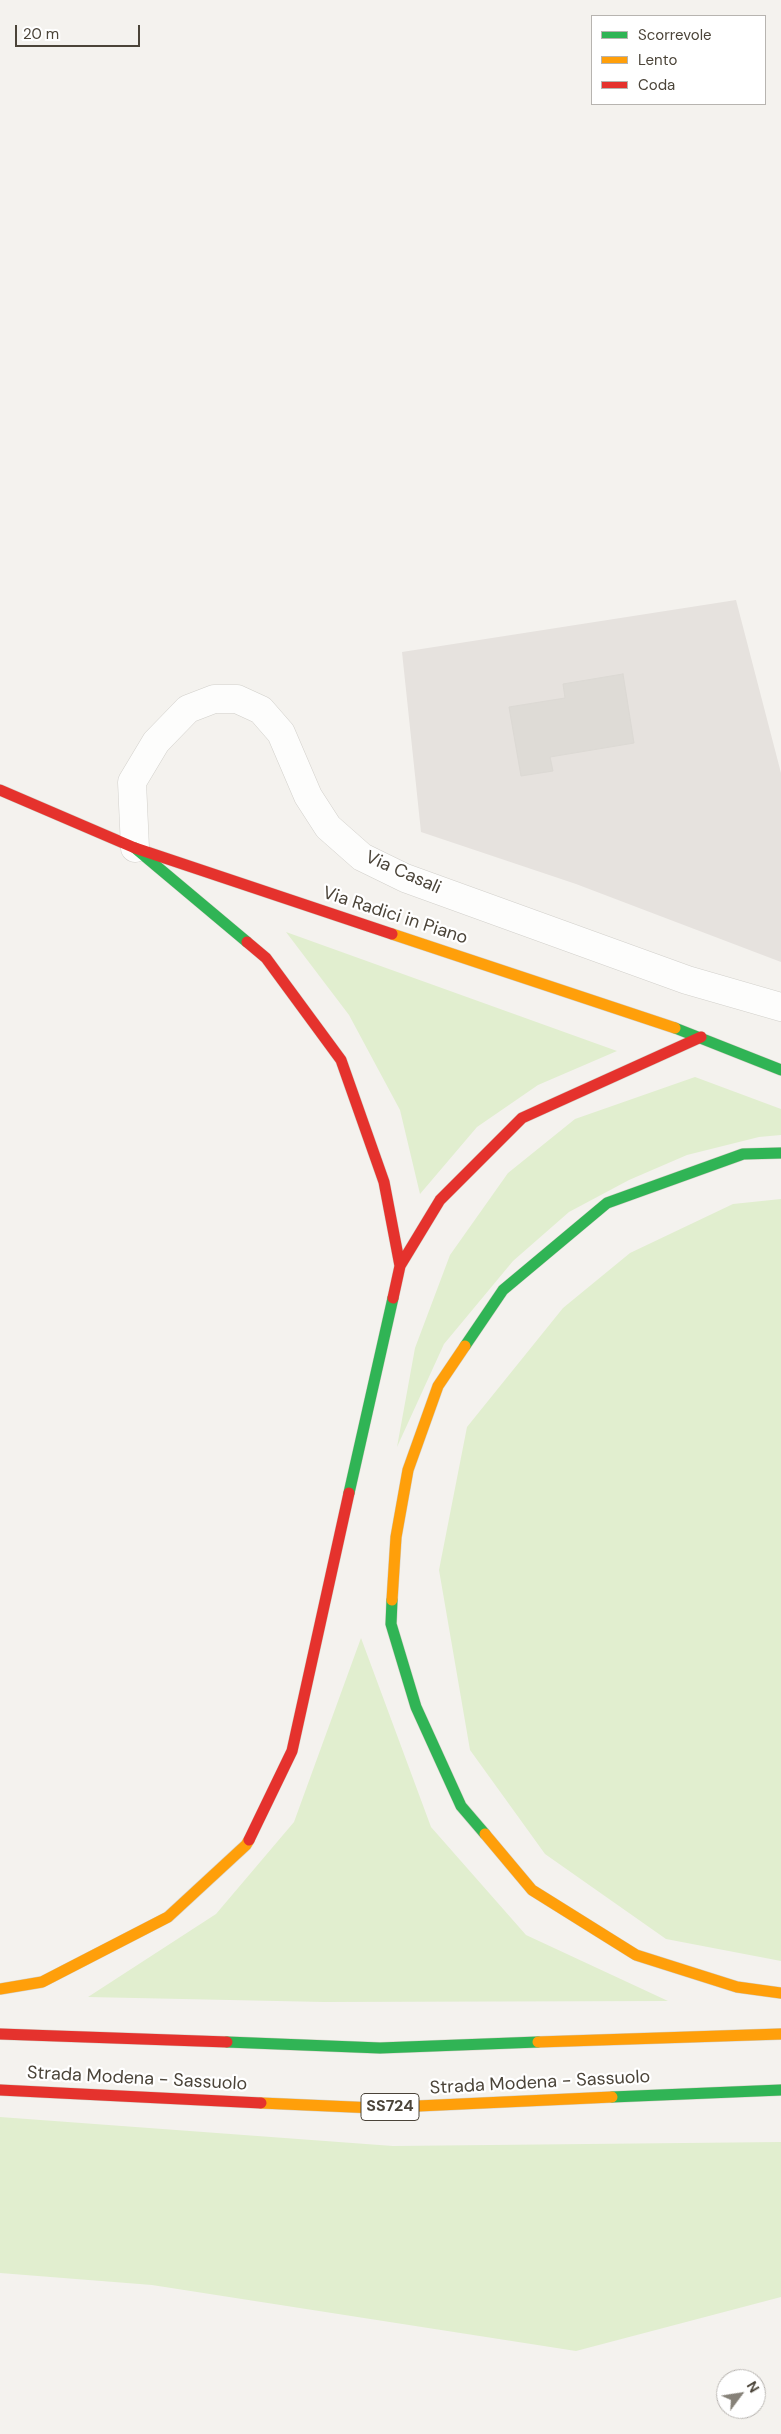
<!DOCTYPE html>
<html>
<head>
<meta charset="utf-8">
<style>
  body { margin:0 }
  #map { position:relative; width:781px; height:2434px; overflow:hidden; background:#f4f2ee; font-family:"DM Sans",sans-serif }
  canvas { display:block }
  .legend { position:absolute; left:591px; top:15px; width:175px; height:90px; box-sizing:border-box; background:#fff; border:1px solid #b7b4b0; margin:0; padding:6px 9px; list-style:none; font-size:15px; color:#4b4439 }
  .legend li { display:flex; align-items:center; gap:10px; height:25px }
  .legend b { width:25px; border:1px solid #b7b4b0 }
  .north { position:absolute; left:716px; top:2369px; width:50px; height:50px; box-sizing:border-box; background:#fff; border:1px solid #b7b4b0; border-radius:50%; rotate:59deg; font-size:14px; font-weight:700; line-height:20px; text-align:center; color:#4b4439 }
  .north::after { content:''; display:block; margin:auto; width:18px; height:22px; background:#868178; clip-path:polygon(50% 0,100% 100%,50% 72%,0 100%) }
  .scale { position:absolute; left:15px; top:25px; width:125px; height:22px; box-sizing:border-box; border:2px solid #4b4439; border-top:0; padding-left:6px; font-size:15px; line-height:18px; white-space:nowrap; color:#4b4439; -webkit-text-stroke:4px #fff; paint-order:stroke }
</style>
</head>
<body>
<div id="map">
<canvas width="781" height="2434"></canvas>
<ul class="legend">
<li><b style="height:6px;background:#30b455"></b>Scorrevole</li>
<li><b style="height:6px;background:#ff9f0a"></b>Lento</li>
<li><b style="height:6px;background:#e5322d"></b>Coda</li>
</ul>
<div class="north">N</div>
<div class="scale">20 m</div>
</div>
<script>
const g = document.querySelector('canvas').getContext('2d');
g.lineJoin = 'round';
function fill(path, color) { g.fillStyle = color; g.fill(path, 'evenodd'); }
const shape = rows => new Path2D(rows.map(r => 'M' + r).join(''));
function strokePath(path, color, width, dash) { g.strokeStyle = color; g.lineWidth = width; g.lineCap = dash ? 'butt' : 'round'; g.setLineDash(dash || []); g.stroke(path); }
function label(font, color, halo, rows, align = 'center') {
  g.font = font + ' "DM Sans",sans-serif'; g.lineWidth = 4.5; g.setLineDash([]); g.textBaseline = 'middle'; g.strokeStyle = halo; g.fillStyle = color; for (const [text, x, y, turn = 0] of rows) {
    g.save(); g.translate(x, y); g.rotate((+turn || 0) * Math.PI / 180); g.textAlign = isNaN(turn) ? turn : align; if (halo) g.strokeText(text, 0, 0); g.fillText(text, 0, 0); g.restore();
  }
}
fill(shape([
  [736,600,781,773,781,962,576,884,421,832,402,652]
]), '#e6e2de');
fill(shape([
  [286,932,617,1051,538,1085,477,1127,420,1194,400,1110,349,1015],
  [695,1077,781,1109,781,1135,759,1137,687,1155,629,1180,569,1212,513,1261,444,1344,397,1447,415,1348,450,1255,508,1173,575,1119],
  [781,1199,781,1961,666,1939,545,1854,470,1750,439,1570,467,1427,563,1308,630,1253,733,1204],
  [361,1638,431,1827,526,1935,668,2001,324,2002,88,1997,216,1914,294,1822],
  [0,2117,393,2146,781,2142,781,2297,576,2351,152,2285,0,2273]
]), '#e1eecf');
const building = shape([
  [623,674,634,743,550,757,553,771,521,776,509,707,565,698,563,684,623,674]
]);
fill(building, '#dedbd6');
strokePath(building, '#dcd9d4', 1);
const street = shape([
  [135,848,132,782,156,742,188,709,214,699,237,699,261,710,281,733,308,796,328,827,362,857,405,878,687,980,781,1007]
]);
const fast = shape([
  [135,848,247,942],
  [675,1028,781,1070],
  [465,1346,503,1290,607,1203,743,1154,781,1153],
  [349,1493,393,1298],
  [392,1600,391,1624,416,1707,461,1806,485,1834],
  [227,2042,380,2048,538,2042],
  [612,2097,781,2090]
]);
const slow = shape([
  [392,934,675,1028],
  [392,1600,396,1537,408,1470,438,1386,465,1346],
  [485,1834,532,1890,636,1955,737,1987,781,1993],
  [0,1989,42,1982,168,1917,246,1845,249,1840],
  [538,2042,781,2034],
  [261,2103,375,2108,612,2097]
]);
const jam = shape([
  [0,790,135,848,392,934],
  [247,942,266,958,341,1060,384,1182,400,1266,393,1298],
  [400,1266,440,1200,522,1118,701,1037],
  [249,1840,292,1751,349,1493],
  [0,2034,227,2042],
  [0,2090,261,2103]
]);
strokePath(street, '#d2d0cb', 29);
strokePath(fast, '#d3cfc5', 12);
strokePath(slow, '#d3cfc5', 12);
strokePath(jam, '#d3cfc5', 12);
strokePath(street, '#fdfdfc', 28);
strokePath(fast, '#30b455', 11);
strokePath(slow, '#ff9f0a', 11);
strokePath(jam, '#e5322d', 11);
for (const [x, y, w] of [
  [390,2107,58]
]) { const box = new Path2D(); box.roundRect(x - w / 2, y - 13.5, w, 27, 4); g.fillStyle = '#fff'; g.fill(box); strokePath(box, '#4b4439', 1); }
label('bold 16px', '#4b4439', null, [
  ["SS724",390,2107]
]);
label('18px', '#4b4439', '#fff', [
  ["Via Casali",403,873,24],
  ["Via Radici in Piano",395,916,18],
  ["Strada Modena - Sassuolo",137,2079,3],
  ["Strada Modena - Sassuolo",540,2083,-3]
]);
</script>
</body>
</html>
